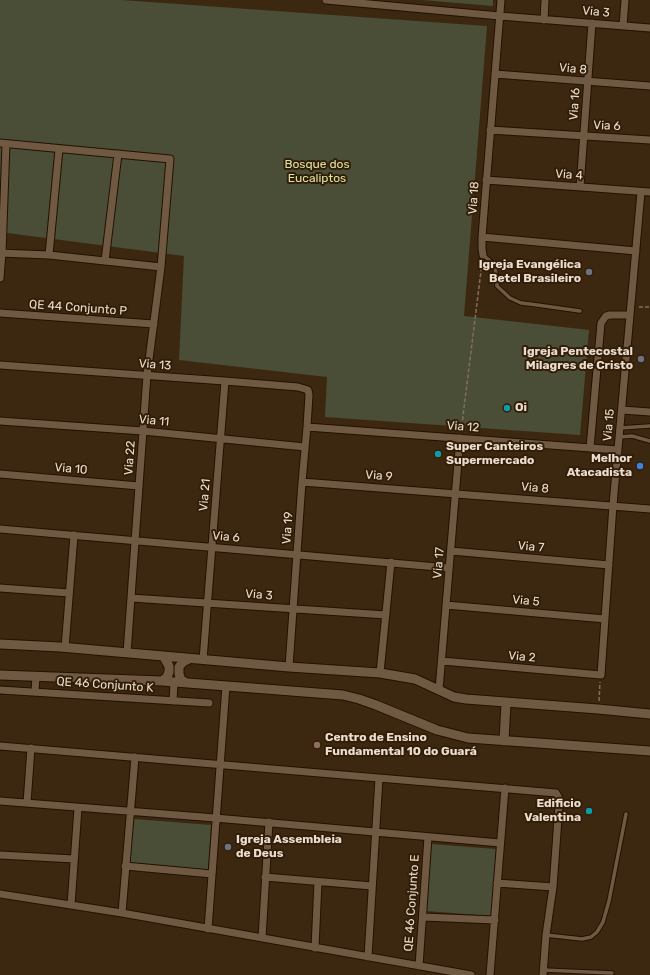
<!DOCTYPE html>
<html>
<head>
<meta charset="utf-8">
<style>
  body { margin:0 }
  canvas { display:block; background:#3c2811 }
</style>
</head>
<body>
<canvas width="650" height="975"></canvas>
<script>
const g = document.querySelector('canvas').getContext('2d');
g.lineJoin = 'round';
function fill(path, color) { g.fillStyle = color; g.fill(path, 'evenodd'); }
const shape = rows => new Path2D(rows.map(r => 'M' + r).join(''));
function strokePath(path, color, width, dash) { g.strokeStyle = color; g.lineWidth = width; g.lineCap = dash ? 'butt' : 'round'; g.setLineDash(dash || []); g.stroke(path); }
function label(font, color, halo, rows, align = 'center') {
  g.font = font + ' Rubik,sans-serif'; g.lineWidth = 4; g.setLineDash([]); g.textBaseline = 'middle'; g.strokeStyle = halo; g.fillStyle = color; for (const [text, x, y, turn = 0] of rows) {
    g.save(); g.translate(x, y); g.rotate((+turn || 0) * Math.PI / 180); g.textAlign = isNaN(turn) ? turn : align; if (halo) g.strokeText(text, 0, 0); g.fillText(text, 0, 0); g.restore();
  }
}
fill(shape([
  [0,0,121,0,487,26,464,316,589,330,580,435,325,417,327,377,179,360,184,256,0,232],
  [422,0,493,0,493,6],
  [134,819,211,825,208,871,129,864],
  [431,844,496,849,491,916,426,911]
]), '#4a4e37');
const service = shape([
  [483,255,495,265,497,286,510,298,521,303,530,304,580,311],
  [620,428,650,426],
  [619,437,632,436,650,441],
  [546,935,582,939,591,937,597,932,603,922,609,901,626,814],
  [543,970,612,973]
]);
const minor = shape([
  [326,0,500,16,650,28],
  [544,20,545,0],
  [623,26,625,0],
  [495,74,650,86],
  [490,130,650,140],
  [0,143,170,159,161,267,147,375,127,653],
  [486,180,650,192],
  [580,187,592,23],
  [482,237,636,251],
  [0,253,49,255,161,267],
  [49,255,59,149],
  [483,255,482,249,482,237,501,0],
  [105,261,118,154],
  [0,278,2,253,6,144],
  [0,313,154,324],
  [0,365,225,381,298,387,308,390,309,395,307,427,302,482,289,667],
  [622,410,650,412],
  [0,421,143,431,305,447],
  [307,427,618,450],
  [590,448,601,323,606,316,610,315,630,315],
  [0,474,139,486],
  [302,482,650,509],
  [0,529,449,568],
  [451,551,609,565],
  [0,588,69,593],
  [131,598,386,615],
  [446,605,605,619],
  [65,648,74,535],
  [203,660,225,381],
  [442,661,601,675,613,505,641,192],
  [380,673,391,562],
  [0,690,209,703],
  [439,690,460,438],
  [35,692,36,676],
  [173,701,174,682],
  [0,746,556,793,559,798,559,805,553,887,546,935,543,975],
  [0,801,215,818,500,843],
  [27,803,31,748],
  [0,855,74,859],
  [125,866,212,874],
  [265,877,372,886],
  [497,883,553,887],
  [0,894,122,913,471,975],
  [71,905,78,808],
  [122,913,135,757],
  [423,917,495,920],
  [208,929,226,686],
  [262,938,269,822],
  [315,948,318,882],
  [368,957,379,778],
  [419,966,428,837],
  [490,975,505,788]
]);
const tertiary = shape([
  [0,644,60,647,289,667,380,673,415,679,454,697,466,699,598,709,650,714],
  [0,675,162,681,343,695,359,699,376,705,437,730,468,738,650,751],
  [162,681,167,677,169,672,169,666,163,656],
  [187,683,181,680,179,674,179,667,183,662,189,659],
  [504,741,506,703]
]);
strokePath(service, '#221000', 5.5);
strokePath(minor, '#221000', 9);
strokePath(tertiary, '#221000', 11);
strokePath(shape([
  [639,307,650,307],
  [461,432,482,263],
  [599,701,600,682]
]), '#806e5b', 1.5, [4, 2]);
strokePath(service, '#705942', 3.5);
strokePath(minor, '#705942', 7);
strokePath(tertiary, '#705942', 9);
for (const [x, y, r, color] of [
  [589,272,4,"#6b7280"],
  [641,359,4,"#6b7280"],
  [507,408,4,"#0f9aa8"],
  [438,454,4,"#0f9aa8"],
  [640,466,4,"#3f7fe0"],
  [317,745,4,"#8d6e63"],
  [589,811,4,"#0f9aa8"],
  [228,847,4,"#6b7280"]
]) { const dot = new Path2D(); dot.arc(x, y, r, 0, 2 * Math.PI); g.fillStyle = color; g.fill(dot); strokePath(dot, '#321e07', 1.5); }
label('12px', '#eaddd0', '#321e07', [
  ["Via 3",596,12,5],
  ["Via 8",573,69,5],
  ["Via 16",575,104,-86],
  ["Via 6",607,126,3],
  ["Via 4",569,175,4],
  ["Via 18",474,198,-86],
  ["QE 44 Conjunto P",78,308,4],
  ["Via 13",155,365,4],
  ["Via 11",154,421,5],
  ["Via 15",609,425,-85],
  ["Via 12",463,427,4],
  ["Via 22",130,458,-86],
  ["Via 10",71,469,5],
  ["Via 9",379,476,4],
  ["Via 8",535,488,5],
  ["Via 21",205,495,-85],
  ["Via 19",288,528,-86],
  ["Via 6",226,537,5],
  ["Via 7",531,547,5],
  ["Via 17",439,563,-85],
  ["Via 3",259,595,4],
  ["Via 5",526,601,5],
  ["Via 2",522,657,5],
  ["QE 46 Conjunto K",105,685,4],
  ["QE 46 Conjunto E",412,903,-86]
]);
label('12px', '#dae3a2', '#321e07', [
  ["Bosque dos",317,165],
  ["Eucaliptos",317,179]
]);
label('bold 12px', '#eaddd0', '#321e07', [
  ["Igreja Evangélica",581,265],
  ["Betel Brasileiro",581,279],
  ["Igreja Pentecostal",633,352],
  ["Milagres de Cristo",633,366],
  ["Oi",515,408,"left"],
  ["Super Canteiros",446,447,"left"],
  ["Supermercado",446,461,"left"],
  ["Melhor",632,459],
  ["Atacadista",632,473],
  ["Centro de Ensino",325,738,"left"],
  ["Fundamental 10 do Guará",325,752,"left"],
  ["Edificio",581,804],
  ["Valentina",581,818],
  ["Igreja Assembleia",236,840,"left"],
  ["de Deus",236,854,"left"]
], 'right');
</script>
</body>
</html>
